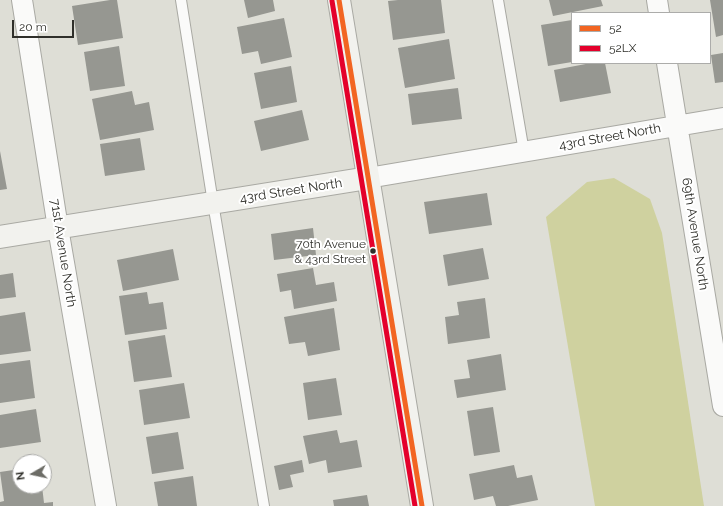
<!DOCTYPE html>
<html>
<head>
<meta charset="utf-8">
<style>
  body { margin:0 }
  #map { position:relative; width:723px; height:506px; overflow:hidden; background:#deded6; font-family:Raleway,sans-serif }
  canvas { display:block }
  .legend { position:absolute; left:571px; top:12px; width:140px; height:52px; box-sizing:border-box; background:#fff; border:1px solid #acacaa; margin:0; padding:5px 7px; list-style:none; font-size:12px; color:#2f2f2a }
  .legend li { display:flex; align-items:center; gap:8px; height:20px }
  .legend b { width:20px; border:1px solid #acacaa }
  .north { position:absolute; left:12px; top:454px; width:40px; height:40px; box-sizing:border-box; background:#fff; border:1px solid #acacaa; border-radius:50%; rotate:261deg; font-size:11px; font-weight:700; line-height:16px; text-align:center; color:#2f2f2a }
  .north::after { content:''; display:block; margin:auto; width:14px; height:18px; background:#6c6c66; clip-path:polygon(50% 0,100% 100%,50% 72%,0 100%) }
  .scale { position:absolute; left:12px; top:20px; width:62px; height:18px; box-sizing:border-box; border:2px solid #2f2f2a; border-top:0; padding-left:5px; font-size:12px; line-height:14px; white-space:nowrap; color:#2f2f2a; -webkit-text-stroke:3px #fff; paint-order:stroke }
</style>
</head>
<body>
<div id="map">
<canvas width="723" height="506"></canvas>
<ul class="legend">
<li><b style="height:5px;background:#f26522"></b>52</li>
<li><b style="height:5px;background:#e4002b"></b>52LX</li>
</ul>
<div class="north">N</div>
<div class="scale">20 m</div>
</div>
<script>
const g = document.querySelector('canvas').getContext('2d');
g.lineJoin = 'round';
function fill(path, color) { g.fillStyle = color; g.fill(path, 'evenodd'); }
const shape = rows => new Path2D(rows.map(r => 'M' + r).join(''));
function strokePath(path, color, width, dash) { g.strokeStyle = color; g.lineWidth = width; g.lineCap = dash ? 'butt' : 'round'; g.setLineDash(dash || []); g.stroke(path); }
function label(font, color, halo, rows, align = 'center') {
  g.font = font + ' Raleway,sans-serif'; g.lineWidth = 4; g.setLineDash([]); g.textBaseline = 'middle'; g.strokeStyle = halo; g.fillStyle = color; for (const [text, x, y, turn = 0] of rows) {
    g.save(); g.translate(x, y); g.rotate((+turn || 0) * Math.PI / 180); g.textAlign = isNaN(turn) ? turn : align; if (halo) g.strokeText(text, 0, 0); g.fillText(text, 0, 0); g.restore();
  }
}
fill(shape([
  [614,178,650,199,662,233,704,506,595,506,546,217,587,182]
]), '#cfd19f');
fill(shape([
  [110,0,117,0,123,38,78,45,72,6],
  [244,0,273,0,275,11,248,18],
  [398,0,441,0,445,33,393,40,388,1],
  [549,0,601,0,603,6,553,16],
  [710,0,723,0,723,35,716,37],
  [284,18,292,57,261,64,258,51,242,54,237,27],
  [572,20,572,62,548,66,541,25],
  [449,39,455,79,405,88,398,48],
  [119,46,125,86,90,91,84,52],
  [723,53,723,82,715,83,711,55],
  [591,63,605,63,611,93,560,102,554,70],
  [291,66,297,102,261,109,254,73],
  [458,88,462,119,412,125,408,94],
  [132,91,135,105,149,102,154,130,100,140,92,99],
  [302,110,309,140,261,151,254,121],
  [140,138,145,170,105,176,100,144],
  [0,151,7,189,0,190],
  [487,193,492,225,429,234,424,202],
  [313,228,316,255,274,260,271,234],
  [483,248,489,279,448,286,443,255],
  [173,249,179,280,123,291,117,260],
  [313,268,316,285,334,282,337,301,294,309,291,290,280,292,277,274],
  [13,273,16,297,0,299,0,275],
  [147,292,149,304,163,302,167,329,125,335,119,296],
  [485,298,490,338,448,344,445,317,459,315,457,302],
  [334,308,340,350,308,356,305,342,289,344,284,317],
  [25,312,31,351,0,355,0,316],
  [165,335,172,377,134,382,128,341],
  [501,354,506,390,457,398,454,380,470,378,467,360],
  [30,360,35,398,0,403,0,364],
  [336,378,342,415,308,420,303,383],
  [184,383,190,418,144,425,139,390],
  [493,407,500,452,474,456,467,411],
  [36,409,41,442,0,448,0,415],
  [337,430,340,443,357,440,362,467,328,473,326,460,309,464,303,436],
  [178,432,184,469,152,474,146,437],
  [302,460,304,472,290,475,293,487,279,490,274,466],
  [514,465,517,478,532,475,538,500,508,506,496,506,493,496,474,500,469,474],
  [20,469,20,486,42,486,44,503,53,502,53,506,0,506,0,502,4,501,0,472],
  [193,476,197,506,158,506,154,482],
  [367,495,369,506,334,506,333,500]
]), '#969791');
const lane = shape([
  [181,0,213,203,264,506],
  [498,0,524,152]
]);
const street = shape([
  [22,0,58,228,106,506],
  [657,0,659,13],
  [667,63,723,406],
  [368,178,723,118]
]);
const secondary = shape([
  [339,0,422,506],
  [0,237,368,178]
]);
strokePath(lane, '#a9a9a3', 12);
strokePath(street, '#a9a9a3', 22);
strokePath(secondary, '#a9a9a3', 24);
strokePath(lane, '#fafaf9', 10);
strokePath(street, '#fafaf9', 20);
strokePath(secondary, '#f2f2ee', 22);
strokePath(shape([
  [339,0,422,506]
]), '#f26522', 5);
strokePath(shape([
  [332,1,415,506]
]), '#e4002b', 5);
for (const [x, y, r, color] of [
  [373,251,3.5,"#2f2f2a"]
]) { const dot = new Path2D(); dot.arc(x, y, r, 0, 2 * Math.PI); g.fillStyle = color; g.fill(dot); strokePath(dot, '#fff', 1.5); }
label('12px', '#2f2f2a', '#fff', [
  ["70th Avenue",366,244],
  ["& 43rd Street",366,259]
], 'right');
label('13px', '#2f2f2a', '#fff', [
  ["43rd Street North",610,137,-10],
  ["43rd Street North",291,191,-9],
  ["69th Avenue North",695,234,81],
  ["71st Avenue North",63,253,81]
]);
</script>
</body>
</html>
